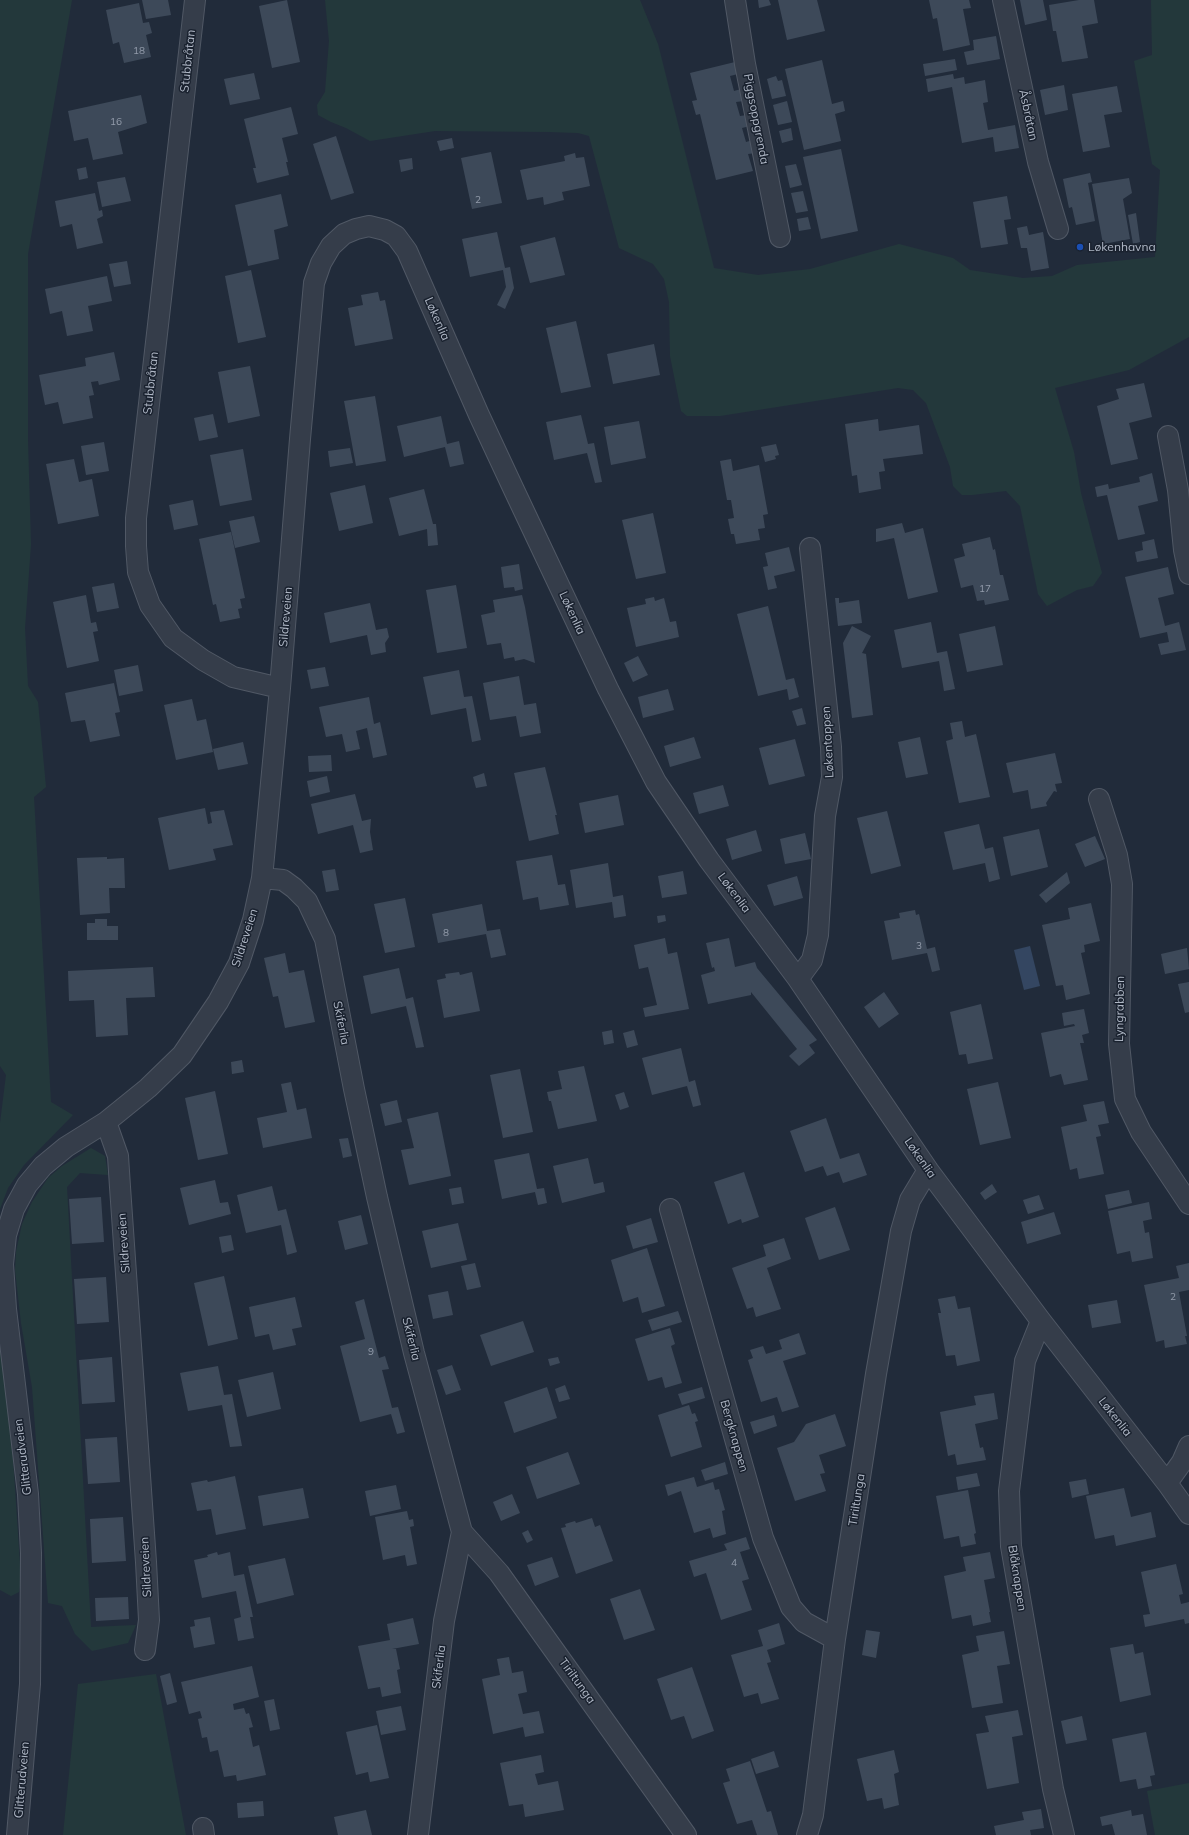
<!DOCTYPE html>
<html>
<head>
<meta charset="utf-8">
<style>
  body { margin:0 }
  canvas { display:block; background:#212b3a }
</style>
</head>
<body>
<canvas width="1189" height="1835"></canvas>
<script>
const g = document.querySelector('canvas').getContext('2d');
g.lineJoin = 'round';
function fill(path, color) { g.fillStyle = color; g.fill(path, 'evenodd'); }
const shape = rows => new Path2D(rows.map(r => 'M' + r).join(''));
function strokePath(path, color, width, dash) { g.strokeStyle = color; g.lineWidth = width; g.lineCap = dash ? 'butt' : 'round'; g.setLineDash(dash || []); g.stroke(path); }
function label(font, color, halo, rows, align = 'center') {
  g.font = font + ' Mulish,sans-serif'; g.lineWidth = 3; g.setLineDash([]); g.textBaseline = 'middle'; g.strokeStyle = halo; g.fillStyle = color; for (const [text, x, y, turn = 0] of rows) {
    g.save(); g.translate(x, y); g.rotate((+turn || 0) * Math.PI / 180); g.textAlign = isNaN(turn) ? turn : align; if (halo) g.strokeText(text, 0, 0); g.fillText(text, 0, 0); g.restore();
  }
}
fill(shape([
  [0,0,72,0,28,254,28,440,31,544,25,628,28,686,38,702,46,787,34,797,51,1102,73,1115,24,1165,8,1188,0,1209,0,1123,6,1075,0,1066],
  [325,0,640,0,658,44,714,268,758,275,810,269,899,244,953,258,970,270,1023,278,1052,276,1077,265,1155,257,1160,170,1152,164,1134,61,1152,55,1151,0,1189,0,1189,337,1129,370,1055,388,1074,452,1081,493,1102,573,1093,586,1077,590,1047,606,1038,594,1020,506,1006,491,972,495,962,495,953,486,950,467,926,403,913,390,898,388,720,416,687,416,681,411,670,356,669,302,664,279,653,264,619,248,589,136,578,133,550,132,435,131,370,141,346,128,331,122,318,115,317,105,325,92,329,41],
  [91,1148,105,1156,108,1175,80,1173,67,1187,91,1627,136,1625,128,1643,92,1651,75,1634,62,1606,48,1603,32,1387,21,1323,15,1270,16,1252,22,1224,32,1202,48,1178,62,1166],
  [0,1345,12,1443,21,1579,19,1592,11,1596,0,1590],
  [156,1674,186,1835,63,1835,78,1684],
  [1189,1783,1189,1835,1155,1835,1147,1791]
]), '#23383b');
fill(shape([
  [1030,946,1040,986,1024,990,1014,950]
]), '#344661');
fill(shape([
  [142,0,168,0,171,15,146,19],
  [287,0,300,62,272,68,259,6],
  [758,0,769,0,771,5,759,8],
  [778,0,817,0,825,31,787,40],
  [929,0,969,0,971,8,963,9,970,45,943,51,937,18,933,19],
  [1020,0,1043,0,1047,20,1025,25],
  [1079,0,1094,0,1098,23,1082,26,1088,58,1062,62,1056,31,1053,31,1049,5],
  [139,3,143,23,149,22,152,33,146,35,151,57,124,63,119,42,113,44,106,10],
  [996,36,1000,59,967,65,964,52,974,50,973,40],
  [955,59,957,70,925,76,923,64],
  [822,60,832,104,843,101,845,111,835,114,841,141,804,150,785,69],
  [735,62,738,74,730,76,734,91,741,89,744,101,736,102,740,116,747,115,750,126,742,128,746,142,753,140,756,153,748,154,753,171,716,180,700,114,696,115,692,101,697,100,690,73],
  [254,73,260,99,230,105,224,79],
  [953,74,954,79,964,77,965,84,985,80,988,102,983,103,988,130,1015,125,1019,148,995,152,993,137,962,143,952,87,928,92,926,79],
  [776,76,778,81,782,80,786,96,772,99,767,79],
  [1064,85,1068,110,1045,115,1040,90],
  [1117,86,1122,112,1104,115,1110,147,1083,152,1072,94],
  [141,95,147,123,118,132,123,154,93,160,88,138,74,141,68,111],
  [787,101,792,122,778,125,773,105],
  [291,107,298,134,282,138,288,162,286,162,289,175,257,183,253,168,256,168,244,119],
  [791,128,793,140,782,143,779,131],
  [336,136,354,193,331,200,313,144],
  [452,138,454,148,440,151,437,141],
  [841,149,858,231,821,239,803,157],
  [491,152,502,203,472,209,461,158],
  [575,153,576,158,584,157,590,186,562,192,564,200,544,205,543,197,527,200,520,170,565,161,564,156],
  [412,158,413,169,401,172,399,160],
  [796,164,802,185,790,188,785,166],
  [86,167,88,178,79,180,77,169],
  [1090,173,1092,182,1088,183,1095,221,1076,225,1072,207,1069,208,1063,179],
  [125,177,131,201,102,207,97,182],
  [1129,178,1132,193,1123,199,1130,239,1103,244,1092,184],
  [803,191,808,211,796,213,791,193],
  [95,193,99,211,102,210,103,216,97,219,103,243,77,249,72,224,60,227,55,201],
  [281,194,288,226,274,230,279,259,248,266,235,205],
  [1007,196,1011,219,1004,220,1008,244,981,248,973,202],
  [1136,213,1140,242,1133,244,1128,215],
  [808,217,811,229,799,231,797,219],
  [1027,226,1029,235,1043,232,1049,268,1031,271,1027,248,1021,248,1017,228],
  [497,232,505,268,510,267,514,288,505,309,497,305,506,287,503,270,470,277,462,239],
  [555,237,565,275,530,283,520,246],
  [127,261,131,284,114,287,109,264],
  [251,270,266,337,238,343,225,276],
  [107,276,112,301,88,306,93,331,67,336,62,311,50,314,45,289],
  [378,292,380,301,385,300,393,339,355,346,348,308,363,305,361,295],
  [576,321,591,387,561,393,546,328],
  [654,344,660,375,613,384,607,354],
  [114,352,120,380,99,385,98,381,91,382,94,395,89,396,93,418,63,424,58,402,45,405,39,375,86,366,85,358],
  [250,366,260,416,228,423,218,372],
  [1144,383,1152,417,1129,423,1138,459,1111,465,1097,406,1119,399,1116,389],
  [375,396,386,461,356,466,344,401],
  [213,414,218,437,199,441,194,418],
  [581,415,588,444,594,443,602,482,595,483,587,453,554,460,546,422],
  [441,416,447,444,459,441,464,464,450,467,445,447,404,457,397,426],
  [878,419,879,431,919,425,923,454,883,459,885,471,879,472,881,489,859,493,857,475,852,476,845,424],
  [639,421,646,458,611,465,604,427],
  [104,442,109,471,86,475,81,446],
  [776,444,779,455,775,456,776,459,765,462,761,447],
  [350,448,353,463,330,467,328,451],
  [243,449,252,500,220,506,210,455],
  [74,459,79,482,92,479,99,516,58,524,46,464],
  [731,459,733,471,759,465,768,514,763,515,765,528,758,529,760,540,736,544,734,534,731,534,728,519,734,518,731,500,727,500,720,461],
  [1152,473,1158,501,1138,506,1145,534,1118,540,1107,495,1097,497,1095,487,1108,484,1109,489,1140,482,1139,477],
  [365,485,373,523,339,531,330,493],
  [424,489,433,524,436,524,438,545,428,546,427,529,399,536,389,498],
  [193,500,198,525,174,530,169,505],
  [653,513,666,573,636,579,622,520],
  [254,516,260,542,235,548,229,521],
  [902,523,905,533,923,528,938,592,908,599,894,538,876,542,876,529],
  [231,532,245,598,240,599,242,608,238,609,240,618,220,622,216,604,213,605,199,539],
  [990,537,993,550,995,549,1000,575,1003,575,1009,600,985,605,984,600,977,601,973,585,961,588,954,559,965,556,962,544],
  [1154,539,1158,558,1137,562,1135,552,1143,550,1142,542],
  [789,547,795,571,774,576,777,588,768,590,763,567,768,566,765,553],
  [519,564,523,589,515,591,514,587,504,588,501,567],
  [1168,567,1174,594,1158,598,1165,626,1179,622,1186,650,1161,655,1158,644,1169,642,1167,632,1140,638,1125,577],
  [114,583,119,608,97,612,92,587],
  [456,585,467,648,437,653,426,590],
  [86,595,91,623,96,622,98,631,93,632,99,661,67,668,53,602],
  [522,595,525,607,535,663,524,659,515,661,514,657,504,659,501,643,487,645,481,615,495,612,493,600],
  [654,597,655,601,664,598,670,622,676,621,679,637,636,647,627,608,646,604,645,599],
  [835,598,839,598,839,603,859,600,862,623,838,626],
  [370,603,376,630,387,628,389,637,385,643,386,652,371,655,367,635,330,643,324,613],
  [768,606,786,680,794,678,799,697,789,700,787,689,758,696,737,614],
  [931,622,937,653,947,651,955,689,944,691,939,661,902,668,894,630],
  [852,626,871,636,862,653,866,654,873,715,852,718,843,643],
  [995,626,1003,665,967,672,959,634],
  [638,656,648,675,633,682,624,663],
  [138,665,143,691,119,696,114,670],
  [325,667,329,686,311,689,307,670],
  [459,670,464,697,472,696,481,740,472,742,466,708,431,715,423,677],
  [519,676,524,705,536,703,541,733,520,737,516,716,490,720,483,683],
  [114,683,120,712,115,713,120,736,90,742,85,720,71,722,65,693],
  [668,689,674,710,643,718,638,697],
  [369,697,374,724,380,722,387,755,373,758,367,728,356,731,360,749,346,752,342,734,326,737,319,707],
  [192,699,197,721,206,719,213,752,176,760,164,705],
  [802,708,806,724,797,726,792,711],
  [962,721,965,737,976,734,990,797,959,803,946,741,953,739,950,723],
  [694,737,701,758,670,767,664,746],
  [920,737,928,774,906,778,898,742],
  [795,739,805,776,769,785,759,748],
  [243,742,248,764,218,770,213,749],
  [1055,753,1062,783,1055,784,1057,792,1054,791,1046,803,1047,806,1031,809,1028,790,1013,793,1006,763],
  [331,755,332,771,309,772,308,756],
  [545,767,557,815,555,815,559,834,529,841,514,773],
  [484,773,487,786,476,788,473,777],
  [327,776,330,792,310,797,307,781],
  [723,785,729,806,699,814,693,793],
  [355,794,362,821,371,819,370,832,373,850,360,853,353,825,318,834,311,804],
  [618,795,624,825,585,833,579,803],
  [205,808,208,824,212,823,210,812,224,810,233,845,213,849,216,860,169,870,158,818],
  [887,811,901,866,871,874,857,818],
  [979,824,985,849,993,847,1000,879,989,882,985,863,953,870,944,832],
  [1039,829,1048,867,1011,876,1003,837],
  [756,830,762,851,732,860,726,839],
  [805,833,811,859,785,864,780,839],
  [1095,836,1105,859,1085,867,1075,844],
  [552,855,558,885,565,884,569,905,540,910,538,897,523,900,516,861],
  [107,857,107,859,124,858,125,888,109,888,110,913,80,915,77,858],
  [608,863,613,897,623,895,626,916,614,918,612,902,576,908,570,870],
  [335,869,339,890,326,892,322,871],
  [683,871,687,894,662,898,658,876],
  [1067,872,1070,883,1046,903,1039,895],
  [797,876,803,898,774,906,767,885],
  [405,898,415,947,385,953,374,904],
  [1091,903,1100,941,1084,945,1085,952,1081,953,1090,994,1066,1000,1063,985,1056,986,1042,925,1070,919,1068,908],
  [482,904,487,931,500,929,506,955,491,958,486,934,438,943,432,914],
  [915,910,916,915,919,914,927,949,935,947,940,970,932,972,927,953,892,960,884,921,900,918,899,913],
  [665,915,666,921,658,923,657,916],
  [95,919,107,919,107,926,118,926,118,940,87,940,87,923,95,923],
  [665,938,668,954,677,952,689,1009,645,1017,643,1008,657,1005,648,967,639,969,634,945],
  [729,938,735,967,755,962,757,968,817,1040,809,1045,815,1053,799,1066,789,1056,797,1049,751,992,751,995,708,1004,701,975,715,971,714,967,712,968,706,943],
  [1187,948,1189,969,1165,974,1161,954],
  [285,953,289,973,304,970,315,1022,285,1028,278,996,273,997,264,958],
  [153,967,155,997,126,998,128,1035,96,1037,94,1000,69,1001,68,971],
  [399,968,406,999,413,997,424,1047,416,1048,406,1006,371,1014,363,976],
  [459,972,460,975,472,972,480,1011,444,1018,437,980,446,978,445,974],
  [1189,982,1189,1012,1185,1013,1178,984],
  [884,992,899,1014,879,1028,864,1007],
  [981,1004,993,1059,968,1064,966,1054,959,1055,950,1012],
  [1084,1009,1089,1033,1082,1035,1084,1043,1080,1043,1088,1080,1064,1085,1061,1074,1050,1077,1041,1033,1075,1026,1074,1024,1064,1026,1062,1013],
  [612,1030,614,1043,604,1045,602,1032],
  [634,1030,638,1045,627,1048,623,1033],
  [681,1048,689,1082,695,1080,701,1105,693,1107,687,1086,652,1095,642,1058],
  [242,1060,244,1072,232,1074,231,1062],
  [584,1066,597,1121,558,1129,551,1101,549,1101,547,1092,562,1089,558,1071],
  [520,1069,533,1132,503,1138,490,1075],
  [291,1082,297,1110,306,1108,312,1138,263,1148,257,1118,287,1112,281,1084],
  [998,1082,1011,1138,980,1145,967,1089],
  [215,1091,228,1154,198,1160,185,1098],
  [624,1092,629,1107,620,1110,615,1095],
  [397,1100,402,1122,385,1126,380,1104],
  [1104,1101,1109,1123,1098,1125,1101,1136,1096,1137,1104,1174,1079,1179,1077,1168,1070,1170,1061,1127,1087,1121,1083,1105],
  [438,1112,451,1176,409,1185,401,1150,414,1148,407,1119],
  [826,1118,840,1159,859,1153,867,1175,843,1183,839,1172,827,1176,823,1166,805,1172,790,1131],
  [348,1138,352,1156,343,1158,339,1139],
  [529,1153,537,1189,544,1188,547,1203,538,1205,535,1192,502,1199,494,1160],
  [588,1158,594,1184,603,1182,605,1192,562,1203,553,1166],
  [744,1172,759,1217,742,1223,741,1219,728,1224,714,1182],
  [215,1180,220,1203,228,1202,231,1214,189,1225,180,1188],
  [992,1184,997,1192,985,1200,980,1193],
  [272,1186,278,1211,286,1209,297,1252,287,1255,281,1225,246,1233,237,1195],
  [461,1187,464,1203,452,1205,449,1189],
  [1129,1190,1132,1203,1108,1209,1105,1195],
  [1039,1195,1044,1209,1028,1214,1023,1200],
  [101,1197,104,1242,72,1244,69,1199],
  [1149,1202,1152,1219,1143,1221,1145,1233,1149,1232,1153,1258,1132,1262,1130,1251,1117,1254,1108,1211],
  [835,1207,850,1250,819,1260,805,1218],
  [1054,1212,1061,1234,1027,1244,1021,1222],
  [361,1215,368,1244,345,1250,338,1221],
  [651,1218,658,1242,633,1249,626,1226],
  [458,1223,467,1260,431,1268,422,1231],
  [231,1235,234,1250,222,1253,219,1237],
  [784,1238,791,1259,767,1268,781,1309,756,1317,753,1307,747,1309,732,1268,766,1256,763,1245],
  [647,1248,665,1306,642,1313,638,1297,623,1302,611,1260],
  [475,1263,481,1287,467,1290,461,1266],
  [1189,1263,1189,1290,1179,1292,1187,1336,1185,1336,1187,1344,1165,1348,1164,1340,1156,1342,1144,1285,1179,1278,1176,1266],
  [224,1276,238,1339,208,1346,194,1283],
  [106,1277,109,1322,77,1324,74,1279],
  [448,1291,453,1315,433,1319,428,1295],
  [955,1296,958,1309,970,1307,980,1361,957,1366,955,1355,946,1356,938,1313,941,1313,938,1299],
  [295,1297,302,1327,292,1329,296,1345,273,1350,269,1334,255,1337,249,1307],
  [364,1299,379,1358,385,1356,389,1369,382,1370,392,1408,398,1407,405,1432,397,1434,391,1414,360,1422,340,1346,365,1339,355,1302],
  [1117,1300,1121,1323,1092,1328,1088,1305],
  [678,1311,682,1322,652,1331,648,1320],
  [523,1321,534,1352,491,1366,480,1335],
  [670,1328,675,1344,671,1346,682,1383,665,1388,662,1377,648,1381,635,1339],
  [799,1333,806,1354,783,1361,799,1407,782,1412,777,1397,761,1402,748,1360,753,1358,750,1350,763,1346,766,1354,782,1349,779,1340],
  [112,1357,115,1402,82,1404,79,1360],
  [558,1357,560,1363,550,1366,548,1359],
  [452,1365,461,1390,446,1395,437,1370],
  [218,1366,224,1395,232,1394,242,1446,230,1447,222,1405,188,1411,180,1373],
  [273,1372,281,1409,247,1417,238,1380],
  [565,1385,570,1399,559,1402,555,1389],
  [547,1387,557,1418,514,1433,504,1402],
  [702,1387,705,1398,682,1405,678,1394],
  [994,1393,998,1419,975,1424,980,1448,983,1447,986,1460,957,1465,955,1454,948,1456,940,1412,976,1405,974,1396],
  [689,1405,692,1414,695,1413,698,1421,695,1422,702,1447,671,1457,658,1415],
  [835,1414,846,1446,819,1455,825,1473,820,1474,826,1491,795,1501,777,1448,794,1442,806,1424],
  [774,1415,777,1426,754,1434,750,1422],
  [117,1437,120,1482,88,1484,85,1439],
  [568,1452,580,1484,537,1499,526,1467],
  [725,1462,728,1474,705,1481,701,1470],
  [977,1473,980,1486,958,1490,956,1477],
  [235,1476,246,1529,216,1535,211,1509,197,1511,191,1483,207,1480,208,1482],
  [694,1477,697,1487,713,1482,715,1490,719,1489,725,1510,722,1511,726,1534,713,1538,710,1528,694,1533,681,1491,668,1496,665,1485],
  [1086,1479,1089,1494,1072,1498,1069,1482],
  [396,1485,401,1509,370,1516,365,1491],
  [303,1488,309,1518,263,1526,258,1496],
  [1124,1488,1131,1517,1151,1512,1156,1537,1116,1546,1114,1535,1095,1539,1086,1496],
  [968,1490,976,1533,974,1534,976,1544,961,1547,959,1536,944,1539,936,1496],
  [512,1494,520,1513,501,1521,493,1502],
  [407,1511,409,1520,413,1519,414,1526,410,1527,417,1564,407,1566,405,1555,383,1560,375,1517],
  [123,1517,126,1561,92,1563,90,1519],
  [592,1518,595,1527,600,1525,613,1561,576,1574,561,1528,566,1527,565,1524,575,1521,576,1523],
  [528,1530,533,1540,527,1543,522,1533],
  [746,1537,750,1549,740,1552,749,1579,742,1581,752,1610,721,1620,706,1573,694,1577,689,1561,727,1550,724,1544],
  [217,1552,218,1555,230,1552,234,1576,244,1574,253,1617,250,1617,254,1638,238,1641,234,1619,241,1617,236,1591,202,1598,194,1560,208,1557,207,1555],
  [990,1552,995,1578,984,1580,990,1612,989,1612,991,1622,973,1626,971,1615,952,1619,944,1576,966,1571,963,1557],
  [552,1557,559,1577,535,1586,527,1565],
  [285,1558,294,1595,257,1604,248,1566],
  [1176,1564,1183,1594,1179,1595,1181,1604,1189,1602,1189,1623,1185,1624,1184,1619,1145,1627,1143,1615,1150,1614,1141,1572],
  [640,1589,655,1630,624,1640,610,1599],
  [128,1597,129,1619,96,1621,95,1598],
  [210,1617,215,1644,194,1648,190,1627,195,1626,194,1620],
  [413,1618,419,1644,392,1649,396,1649,400,1669,397,1670,401,1693,382,1697,380,1687,368,1689,358,1646,390,1640,387,1624],
  [779,1623,785,1644,767,1650,771,1662,767,1663,779,1699,761,1704,758,1693,744,1697,731,1655,763,1646,758,1630],
  [866,1630,880,1632,876,1658,862,1655],
  [1004,1631,1010,1664,997,1666,1003,1703,972,1708,962,1655,979,1651,976,1636],
  [1133,1644,1135,1654,1143,1652,1151,1695,1120,1702,1110,1648],
  [509,1657,512,1673,523,1671,527,1692,518,1694,523,1714,539,1711,544,1733,525,1737,523,1727,493,1734,482,1679,500,1675,497,1659],
  [252,1666,259,1697,233,1704,234,1710,244,1708,246,1714,249,1713,253,1727,249,1728,253,1747,259,1745,266,1775,237,1781,236,1775,224,1777,218,1750,210,1752,207,1737,202,1738,198,1719,202,1718,200,1711,189,1714,181,1682],
  [692,1667,714,1731,692,1739,684,1716,671,1720,657,1679],
  [170,1673,177,1702,167,1705,160,1676],
  [274,1699,280,1729,270,1731,264,1701],
  [401,1706,406,1730,381,1735,376,1711],
  [1018,1710,1023,1735,1012,1737,1019,1783,987,1789,976,1734,989,1732,985,1716],
  [1082,1716,1087,1740,1066,1744,1061,1721],
  [377,1725,389,1778,370,1782,368,1772,356,1775,346,1732],
  [1146,1732,1155,1775,1150,1776,1152,1786,1138,1789,1136,1779,1120,1782,1112,1739],
  [894,1750,899,1772,894,1774,899,1805,884,1809,882,1798,867,1801,857,1759],
  [774,1751,779,1767,756,1774,751,1759],
  [541,1755,544,1772,535,1774,538,1785,558,1781,564,1810,525,1817,523,1804,509,1806,500,1763],
  [750,1761,767,1812,771,1811,778,1835,757,1835,752,1820,737,1824,723,1783,730,1781,726,1769],
  [263,1801,264,1816,238,1818,237,1803],
  [1041,1809,1044,1828,1030,1830,1031,1835,996,1835,994,1826,1024,1820,1022,1812],
  [366,1810,372,1835,338,1835,334,1817],
  [1131,1810,1132,1816,1143,1814,1147,1835,1115,1835,1112,1824,1102,1826,1100,1817]
]), '#3d4959');
const street = shape([
  [195,0,136,518,136,546,138,572,150,605,173,638,203,660,233,677,280,688],
  [735,0,745,64,780,237],
  [1003,0,1038,162,1058,229],
  [1168,436,1178,490,1184,550,1189,574],
  [1099,799,1117,855,1122,884,1119,1044,1125,1099,1141,1132,1189,1204],
  [262,878,283,880,294,888,307,901,325,939,354,1089,377,1197,414,1353,462,1532,444,1621,418,1835],
  [798,979,812,960,818,935,825,816,832,777,831,747,810,548],
  [106,1122,118,1156,120,1187,146,1562,149,1620,145,1650],
  [670,1209,763,1538,791,1607,804,1622,835,1639],
  [1041,1321,1025,1361,1009,1491,1011,1546,1053,1789,1064,1835],
  [1167,1483,1182,1462,1189,1446],
  [462,1532,499,1573,686,1835],
  [203,1828,204,1835],
  [17,1835,30,1684,31,1553,28,1494,6,1309,3,1264,6,1235,14,1209,27,1185,43,1166,66,1147,106,1122,148,1088,182,1055,218,1002,239,963,253,920,262,878,280,688,300,439,314,283,321,263,331,246,344,234,356,229,369,226,385,230,396,236,407,251,479,415,514,490,608,689,656,782,709,860,798,979,928,1170,1041,1321,1167,1483,1189,1514],
  [807,1835,813,1815,835,1639,876,1374,901,1231,910,1200,928,1170]
]);
strokePath(street, '#505865', 22);
strokePath(street, '#353d4a', 20);
for (const [x, y, r, color] of [
  [1080,247,4,"#1a4fb4"]
]) { const dot = new Path2D(); dot.arc(x, y, r, 0, 2 * Math.PI); g.fillStyle = color; g.fill(dot); strokePath(dot, '#1a222f', 1.5); }
label('10px', '#939cab', null, [
  ["18",139,51],
  ["16",116,122],
  ["2",478,200],
  ["17",985,589],
  ["8",446,933],
  ["3",919,946],
  ["2",1173,1297],
  ["9",371,1352],
  ["4",734,1563]
]);
label('12px', '#b0b8c6', '#1a222f', [
  ["Stubbråtan",188,61,-84],
  ["Åsbråtan",1028,115,78],
  ["Piggsoppgrenda",756,119,79],
  ["Løkenlia",437,319,66],
  ["Stubbråtan",151,383,-84],
  ["Løkenlia",572,613,65],
  ["Sildreveien",286,617,-85],
  ["Løkentoppen",828,742,-93],
  ["Løkenlia",734,893,53],
  ["Sildreveien",245,938,-72],
  ["Lyngrabben",1120,1009,-89],
  ["Skiferlia",341,1023,79],
  ["Løkenlia",920,1158,55],
  ["Sildreveien",124,1243,-94],
  ["Skiferlia",411,1339,76],
  ["Løkenlia",1115,1417,52],
  ["Bergknappen",734,1436,74],
  ["Glitterudveien",23,1457,-97],
  ["Tiriltunga",857,1500,-81],
  ["Sildreveien",146,1567,-93],
  ["Blåknappen",1017,1578,81],
  ["Skiferlia",439,1667,-83],
  ["Tiriltunga",577,1681,54],
  ["Glitterudveien",22,1780,-85]
]);
label('12px', '#b0b8c6', '#1a222f', [
  ["Løkenhavna",1088,247]
], 'left');
</script>
</body>
</html>
